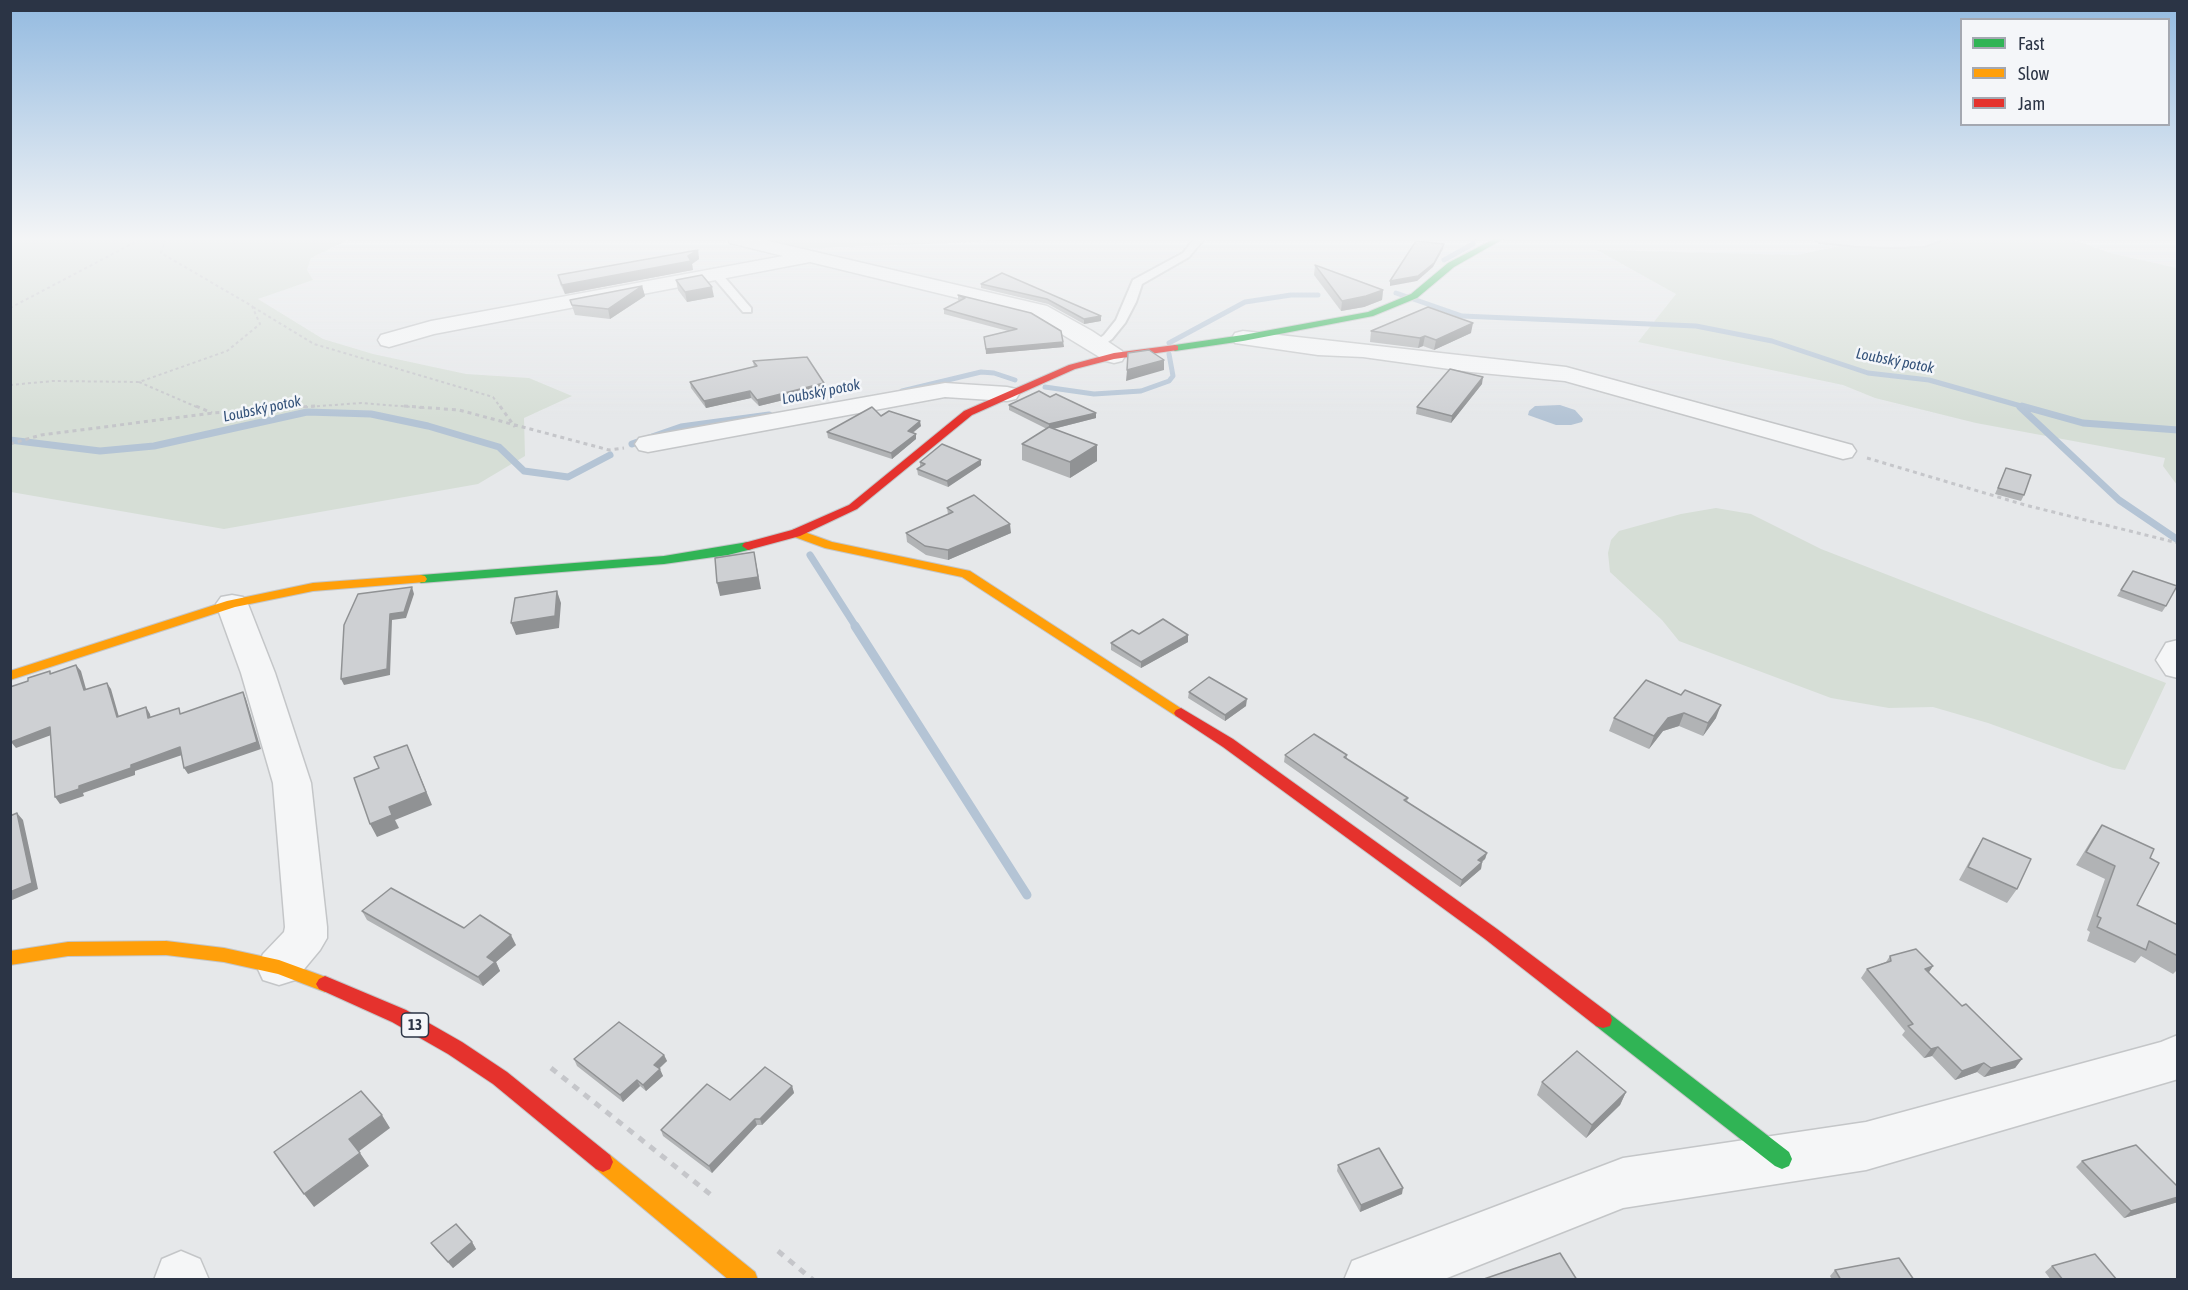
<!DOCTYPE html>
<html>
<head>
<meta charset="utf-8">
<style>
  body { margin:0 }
  #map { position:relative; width:2188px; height:1290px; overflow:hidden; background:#e6e8ea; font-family:"Asap Condensed",sans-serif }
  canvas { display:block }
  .frame { position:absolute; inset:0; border:12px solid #2b3445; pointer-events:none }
  .legend { position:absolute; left:1960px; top:18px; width:210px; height:108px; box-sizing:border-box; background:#f4f6f9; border:2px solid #a4a8b1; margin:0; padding:8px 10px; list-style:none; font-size:18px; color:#2b3445 }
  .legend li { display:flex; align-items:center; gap:12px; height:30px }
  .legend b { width:30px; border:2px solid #a4a8b1 }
</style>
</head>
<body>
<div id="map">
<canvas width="2188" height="1290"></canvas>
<div class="frame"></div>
<ul class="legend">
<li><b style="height:8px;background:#30b455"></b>Fast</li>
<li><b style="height:8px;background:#ff9f0a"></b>Slow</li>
<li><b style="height:8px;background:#e5322d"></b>Jam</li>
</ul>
</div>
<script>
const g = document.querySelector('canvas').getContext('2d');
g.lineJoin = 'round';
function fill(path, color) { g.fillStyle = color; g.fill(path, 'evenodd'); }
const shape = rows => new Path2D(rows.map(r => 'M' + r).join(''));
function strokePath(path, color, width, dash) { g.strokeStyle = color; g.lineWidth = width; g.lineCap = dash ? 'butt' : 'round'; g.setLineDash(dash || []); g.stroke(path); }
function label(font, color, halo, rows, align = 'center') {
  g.font = font + ' "Asap Condensed",sans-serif'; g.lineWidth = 5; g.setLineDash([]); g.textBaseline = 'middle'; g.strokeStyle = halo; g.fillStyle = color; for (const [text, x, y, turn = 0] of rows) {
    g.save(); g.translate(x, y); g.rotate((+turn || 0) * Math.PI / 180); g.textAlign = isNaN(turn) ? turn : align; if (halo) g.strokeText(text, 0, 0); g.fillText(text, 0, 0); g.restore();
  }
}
fill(shape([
  [10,239,350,239,311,258,307,270,313,280,258,299,323,339,373,354,466,374,529,378,572,396,524,418,525,456,478,484,224,529,11,492],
  [757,239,992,239,974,242,799,249],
  [1949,239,2072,239,2110,253,2177,268,2177,485,2163,466,2165,458,1976,423,1875,398,1843,385,1638,342,1676,294,1597,250,1797,255,1844,245,1924,246],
  [1716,508,1751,514,1821,549,2166,683,2125,770,2113,768,1988,723,1933,707,1889,708,1831,698,1679,641,1662,620,1610,572,1608,553,1611,540,1619,531,1681,514]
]), '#d6ded6');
fill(shape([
  [1560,405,1575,410,1583,419,1582,422,1571,425,1556,425,1528,415,1529,411,1535,406]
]), '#b4c4d5');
strokePath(shape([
  [1444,260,1473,244,1473,239],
  [1396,293,1462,316,1696,326,1772,341,1868,373,1929,380,2028,408],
  [1169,343,1245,302,1291,295,1318,295],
  [1045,387,1094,394,1141,391,1169,381,1173,376,1169,354],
  [902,391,981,372,994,373,1015,380]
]), '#b4c4d5', 5);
strokePath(shape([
  [2022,406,2083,423,2178,430],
  [2020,407,2119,500,2178,540],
  [10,440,100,451,154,446,307,412,371,414,428,426,499,447,524,471,568,477,610,455],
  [632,444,681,427,769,415],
  [810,555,856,627]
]), '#b4c4d5', 7);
strokePath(shape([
  [855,626,1027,895]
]), '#b4c4d5', 9);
const lane = shape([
  [1194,239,1204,239,1189,257,1142,284,1136,302,1125,323,1112,339,1101,347,1093,347,1093,343,1104,335,1116,320,1133,280,1183,253,1194,239],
  [1815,239,1892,241,1944,239,1924,246,1892,247,1858,246,1820,242,1815,239],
  [713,273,721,273,751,308,751,312,743,312,713,277,713,273]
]);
const street = shape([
  [728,239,760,239,1047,306,1092,331,1122,351,1125,356,1122,361,1114,363,1106,361,1032,316,810,262,434,334,389,347,381,345,378,340,381,335,431,321,783,256,730,243,728,239],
  [1243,331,1566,367,1852,445,1856,451,1852,457,1843,459,1565,381,1471,372,1363,357,1318,355,1235,343,1232,338,1235,333,1243,331],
  [945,383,1007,387,1016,389,1019,394,1016,399,1007,401,945,397,648,452,639,450,635,444,639,438,648,436,945,383],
  [232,595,243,597,248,604,275,673,311,783,327,927,327,938,320,950,295,980,279,985,263,980,257,967,263,954,284,932,285,927,273,783,241,673,216,604,221,597,232,595],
  [2178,640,2178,678,2166,675,2156,660,2166,643,2178,640],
  [2178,1035,2178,1079,2175,1080,1866,1170,1623,1208,1442,1280,1344,1280,1352,1261,1623,1158,1866,1122,2161,1042,2178,1035],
  [181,1251,200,1259,209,1280,154,1280,162,1259,181,1251]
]);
const fast = shape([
  [1494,239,1503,239,1454,267,1417,298,1373,316,1243,341,1175,351,1170,348,1175,345,1243,335,1368,312,1411,294,1448,263,1494,239],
  [748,542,754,546,752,549,728,555,664,564,421,583,415,579,421,575,664,556,748,542],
  [1603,1012,1610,1014,1789,1152,1792,1159,1789,1166,1782,1169,1775,1166,1596,1026,1594,1020,1596,1014,1603,1012]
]);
const slow = shape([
  [796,529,832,542,970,571,1188,713,1186,716,1176,716,962,577,825,548,792,536,790,533,792,530,796,529],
  [421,575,425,576,427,579,425,582,313,591,235,607,10,680,10,671,227,601,313,583,421,575],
  [166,941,224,948,279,960,331,979,334,984,331,989,325,992,278,974,224,962,166,955,68,956,10,965,10,951,68,942,166,941],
  [603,1152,610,1155,755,1272,758,1280,729,1280,596,1169,593,1162,596,1155,603,1152]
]);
const jam = shape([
  [1175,345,1178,346,1178,350,1114,359,1075,369,972,415,857,509,800,536,748,550,742,546,744,543,792,530,849,505,964,411,1069,365,1114,353,1175,345],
  [1181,708,1233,739,1497,929,1610,1014,1612,1020,1610,1026,1603,1028,1596,1026,1485,939,1223,747,1176,716,1174,713,1176,710,1181,708],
  [325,976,406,1010,462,1042,507,1072,610,1155,613,1162,610,1169,603,1172,596,1169,493,1084,448,1054,392,1022,319,989,316,984,319,979,325,976]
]);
strokePath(lane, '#c4c6c8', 4);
strokePath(street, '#c4c6c8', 3);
strokePath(fast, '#c4c6c8', 2);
strokePath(slow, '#c4c6c8', 2);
strokePath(jam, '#c4c6c8', 2);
strokePath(shape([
  [253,307,314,344,493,397,501,408],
  [10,308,141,239],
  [139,382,199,408],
  [10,385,53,381,139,382,227,351,260,324,252,306,161,253,165,239],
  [293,408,361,403,425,408]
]), '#c5c6ca', 2, [3, 3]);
strokePath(shape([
  [196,406,212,413],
  [404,406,459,410,609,450,624,448],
  [500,406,515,427],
  [10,444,41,435,213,413,316,406],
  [1867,458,2025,505,2178,543]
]), '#c5c6ca', 3, [4, 4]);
strokePath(shape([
  [551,1068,715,1198],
  [778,1251,813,1280]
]), '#c5c6ca', 5, [7, 7]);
fill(lane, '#f5f6f7');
fill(street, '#f5f6f7');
fill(fast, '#30b455');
fill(slow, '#ff9f0a');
fill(jam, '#e5322d');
fill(shape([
  [698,250,699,259,692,264,693,270,565,294,560,284,558,275],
  [1315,265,1383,290,1382,300,1364,307,1341,311,1314,275],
  [1002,273,1101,321,1084,324,1048,304,981,288,981,284],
  [676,280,714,297,687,302,678,290],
  [642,286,645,296,610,319,575,315,570,300],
  [958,295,1031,313,1063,342,1064,347,986,354,984,337,1008,331,944,314,944,309,959,301,958,300],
  [1371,331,1471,333,1434,350,1423,346,1418,348,1370,342],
  [753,361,824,383,825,390,759,406,751,398,706,408,691,388,690,382,754,367],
  [1482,384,1451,423,1416,414,1417,407],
  [1009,405,1096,418,1053,429,1097,445,1097,461,1070,478,1022,460,1022,444,1047,429,1009,410],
  [881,416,921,426,913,433,916,439,892,459,828,438,827,432],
  [920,462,981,465,948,487,918,475,917,469,920,467],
  [2006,468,2024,495,2021,501,1995,494],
  [947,508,1011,533,948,560,926,555,907,542,906,533,948,514],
  [2133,571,2166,606,2162,612,2117,596],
  [1139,634,1188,642,1141,668,1111,650,1111,643],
  [1646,680,1716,718,1703,736,1679,726,1663,731,1649,749,1609,731,1614,718],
  [1189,692,1246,706,1225,721,1188,698],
  [1285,755,1347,755,1347,759,1408,798,1407,802,1487,853,1485,859,1482,862,1481,869,1460,887,1284,762],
  [2102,825,2150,858,2137,905,2178,925,2178,969,2173,974,2141,956,2135,963,2087,941,2090,932,2087,930,2105,879,2076,865,2092,839],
  [1983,838,2017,889,2007,903,1959,880,1975,851],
  [362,911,464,928,516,945,496,962,500,971,483,986,367,920],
  [1890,956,1933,966,1929,972,1962,1006,2022,1059,2015,1068,1984,1077,1977,1072,1955,1080,1932,1056,1924,1058,1902,1035,1905,1031,1861,978,1867,969,1886,962],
  [664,1055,667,1061,659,1069,663,1076,646,1091,640,1086,623,1102,577,1066,574,1059],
  [1542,1082,1626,1092,1620,1105,1586,1138,1537,1095],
  [792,1086,794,1093,762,1125,757,1125,712,1173,663,1136,661,1130,730,1100],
  [2082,1161,2178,1187,2178,1202,2124,1218,2076,1167],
  [1338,1165,1402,1194,1360,1212,1337,1171],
  [472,1242,476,1249,453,1268,436,1250,431,1243],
  [2052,1266,2117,1280,2051,1280,2045,1272],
  [1835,1270,1914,1280,1832,1280,1830,1276]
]), '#b1b3b5');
fill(shape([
  [1444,244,1443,249,1433,267,1417,281,1390,286,1390,281],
  [698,250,699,259,692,264,693,270,565,294,562,285,688,256],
  [642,286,645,296,610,319,608,309],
  [712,287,714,297,687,302,685,292],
  [1383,290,1382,300,1364,307,1341,311,1342,301],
  [1101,316,1101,321,1084,324,1084,319],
  [1473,323,1471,333,1434,350,1436,340],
  [1425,336,1423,346,1418,348,1420,338],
  [1063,342,1064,347,986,354,986,349],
  [1164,360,1164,370,1126,381,1127,370],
  [1483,377,1482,384,1451,423,1452,416],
  [824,383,825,390,759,406,757,400],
  [750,391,751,398,706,408,704,401],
  [1096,413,1096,418,1049,430,1049,424],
  [920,421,921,426,908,436,908,431],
  [916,434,916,439,892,459,891,453],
  [1097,445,1097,461,1070,478,1070,462],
  [981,460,981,465,948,487,947,481],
  [1010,524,1011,533,948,560,948,550],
  [754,552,761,589,720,596,717,583],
  [412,587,414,594,406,618,392,620,390,675,344,685,341,679,390,614],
  [557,591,561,603,559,628,516,635,511,623],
  [1188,635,1188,642,1141,668,1141,662],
  [76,665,81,671,88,696,84,690],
  [107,683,111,689,121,724,117,717],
  [243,692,246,699,261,749,188,774,184,768],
  [1247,699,1246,706,1225,721,1225,715],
  [1721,705,1716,718,1703,736,1708,723],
  [146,707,150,714,152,725,148,718],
  [1684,713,1679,726,1663,731,1649,749,1654,736,1668,718],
  [50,727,54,734,16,748,11,742],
  [407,745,432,805,395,820,399,828,377,837,370,824,389,807],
  [180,747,185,754,135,771,135,775,83,793,84,796,60,804,55,797,79,786,131,765],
  [10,803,14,823,10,819],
  [17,813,23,820,38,889,10,901],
  [1487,853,1485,859,1476,866,1478,860],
  [1482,862,1481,869,1460,887,1462,880],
  [511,935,516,945,496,962,500,971,483,986,478,977,487,957],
  [1933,966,1927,975,1925,969],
  [1938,1047,1932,1056,1924,1058,1931,1049],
  [664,1055,667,1061,656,1071,654,1065],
  [2022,1059,2015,1068,1984,1077,1991,1068],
  [1984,1063,1977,1072,1955,1080,1962,1071],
  [660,1069,663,1076,646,1091,643,1085],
  [637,1080,640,1086,623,1102,620,1095],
  [792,1086,794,1093,762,1125,760,1119],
  [1626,1092,1620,1105,1586,1138,1592,1125],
  [382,1115,390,1128,358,1152,349,1139],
  [755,1119,757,1125,712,1173,709,1166],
  [360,1153,369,1166,314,1207,304,1194],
  [1403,1188,1402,1194,1360,1212,1361,1205],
  [2178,1197,2178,1202,2124,1218,2131,1211],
  [472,1242,476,1249,453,1268,448,1262]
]), '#909294');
const building = shape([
  [1416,241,1444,244,1434,263,1418,276,1390,281,1416,241],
  [698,250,688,256,691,261,562,285,558,275,698,250],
  [1315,265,1383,290,1366,296,1342,301,1315,265],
  [1002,273,1101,316,1084,319,1047,299,981,284,1002,273],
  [702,275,712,287,685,292,676,280,702,275],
  [642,286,608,309,572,305,570,300,642,286],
  [958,295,1031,313,1061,331,1063,342,986,349,984,337,1017,329,944,309,965,298,958,295],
  [1428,307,1473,323,1436,340,1425,336,1420,338,1371,331,1428,307],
  [1149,350,1164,360,1127,370,1128,353,1149,350],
  [807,357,824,383,757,400,750,391,704,401,690,382,757,366,753,361,807,357],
  [1450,369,1483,377,1452,416,1417,407,1450,369],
  [1039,391,1050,397,1056,394,1096,413,1049,424,1009,405,1039,391],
  [872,407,881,416,889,411,920,421,908,431,916,434,891,453,827,432,872,407],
  [1049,427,1097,445,1070,462,1022,444,1049,427],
  [942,444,981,460,947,481,917,469,925,464,920,462,942,444],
  [2006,468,2031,475,2024,495,1998,488,2006,468],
  [974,495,1010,524,948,550,925,546,906,533,953,512,947,508,974,495],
  [754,552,758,577,717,583,715,558,754,552],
  [2133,571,2177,586,2166,606,2121,590,2133,571],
  [412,587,404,612,390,614,387,669,341,679,344,625,358,594,412,587],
  [557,591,555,616,511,623,515,598,557,591],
  [1163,619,1188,635,1141,662,1111,643,1132,630,1139,634,1163,619],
  [76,665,84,690,107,683,117,717,146,707,148,718,179,708,180,714,243,692,257,742,184,768,180,747,131,765,131,768,79,786,79,789,55,797,50,727,11,742,10,687,28,681,28,678,50,671,50,674,76,665],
  [1209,677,1247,699,1225,715,1189,692,1209,677],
  [1646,680,1681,695,1685,690,1721,705,1708,723,1684,713,1668,718,1654,736,1614,718,1646,680],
  [1314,734,1347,755,1344,757,1408,798,1404,800,1487,853,1478,860,1482,862,1462,880,1285,755,1314,734],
  [407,745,426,792,389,807,392,815,370,824,354,778,379,768,374,757,407,745],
  [17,813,32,883,10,892,10,816,17,813],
  [2102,825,2154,849,2150,858,2159,863,2137,905,2178,925,2178,956,2149,941,2146,950,2097,927,2101,918,2097,916,2115,866,2086,852,2102,825],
  [1983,838,2031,859,2017,889,1968,867,1983,838],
  [391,888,464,928,480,915,511,935,487,957,495,962,478,977,362,911,391,888],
  [1916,949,1933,966,1925,969,1962,1006,1966,1004,1971,1009,2022,1059,1991,1068,1984,1063,1962,1071,1938,1047,1931,1049,1908,1026,1913,1024,1867,969,1891,961,1890,956,1916,949],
  [619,1022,664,1055,654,1065,660,1069,643,1085,637,1080,620,1095,574,1059,619,1022],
  [1577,1051,1626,1092,1592,1125,1542,1082,1577,1051],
  [765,1067,792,1086,760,1119,755,1119,709,1166,661,1130,707,1084,730,1100,765,1067],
  [361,1091,382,1115,349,1139,360,1153,304,1194,274,1152,361,1091],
  [2136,1145,2178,1187,2178,1197,2131,1211,2082,1161,2136,1145],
  [1379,1148,1403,1188,1361,1205,1338,1165,1379,1148],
  [456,1224,472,1242,448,1262,431,1243,456,1224],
  [1560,1253,1577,1280,1481,1280,1560,1253],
  [2095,1254,2117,1280,2063,1280,2052,1266,2095,1254],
  [1899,1258,1914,1280,1841,1280,1835,1270,1899,1258]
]);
fill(building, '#ced0d3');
strokePath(building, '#909294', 1.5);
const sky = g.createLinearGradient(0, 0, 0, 419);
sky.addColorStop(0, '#93bae0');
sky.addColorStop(0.57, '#f4f5f6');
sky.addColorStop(1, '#f4f5f600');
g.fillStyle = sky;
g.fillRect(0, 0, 2188, 419);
label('italic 15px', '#34527a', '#f4f6f9', [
  ["Loubský potok",1895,361,11],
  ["Loubský potok",821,392,-11],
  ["Loubský potok",262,409,-12]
]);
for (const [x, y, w] of [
  [415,1025,27]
]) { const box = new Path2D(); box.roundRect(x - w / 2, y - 12, w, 24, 4.5); g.fillStyle = '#f4f6f9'; g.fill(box); strokePath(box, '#2b3445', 1.5); }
label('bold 15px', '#2b3445', null, [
  ["13",415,1025]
]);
</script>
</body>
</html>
